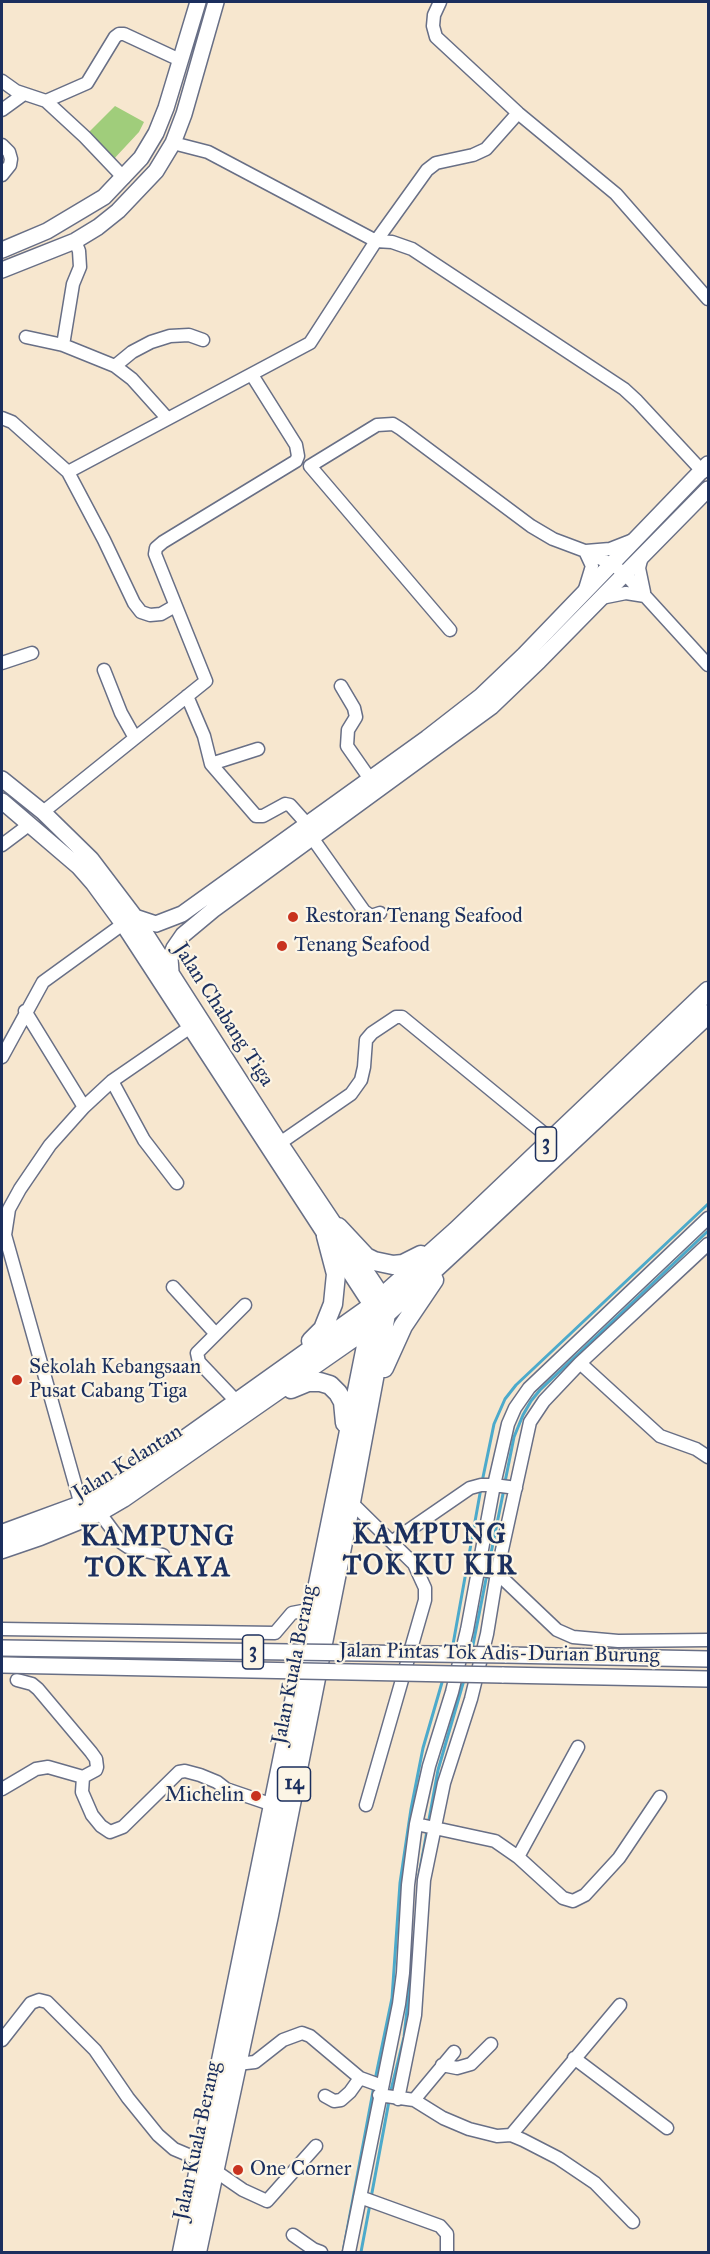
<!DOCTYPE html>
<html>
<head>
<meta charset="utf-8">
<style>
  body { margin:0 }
  #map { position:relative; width:710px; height:2254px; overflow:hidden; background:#f7e7cf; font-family:"IM FELL Great Primer",serif }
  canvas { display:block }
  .frame { position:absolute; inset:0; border:3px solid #1b2f5e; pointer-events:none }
</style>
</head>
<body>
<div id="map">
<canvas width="710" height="2254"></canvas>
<div class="frame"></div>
</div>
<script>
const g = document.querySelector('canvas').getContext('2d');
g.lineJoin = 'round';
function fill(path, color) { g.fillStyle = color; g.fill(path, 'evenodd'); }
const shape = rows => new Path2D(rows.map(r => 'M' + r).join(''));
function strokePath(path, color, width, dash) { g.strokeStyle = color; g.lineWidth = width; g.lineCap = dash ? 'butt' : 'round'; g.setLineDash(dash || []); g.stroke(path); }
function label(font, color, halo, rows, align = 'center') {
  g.font = font + ' "IM FELL Great Primer",serif'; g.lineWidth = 4.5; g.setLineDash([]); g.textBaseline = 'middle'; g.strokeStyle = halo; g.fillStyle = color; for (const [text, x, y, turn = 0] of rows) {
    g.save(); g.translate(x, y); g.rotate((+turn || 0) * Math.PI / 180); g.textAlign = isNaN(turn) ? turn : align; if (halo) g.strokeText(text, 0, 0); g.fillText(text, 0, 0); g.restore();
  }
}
fill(shape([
  [115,106,144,122,139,132,112,161,87,134]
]), '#a0cd7b');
strokePath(shape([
  [482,1482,494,1424,505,1399,516,1385,708,1204],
  [505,1482,514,1437,523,1415,531,1401,540,1390,708,1231],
  [488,1568,504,1489],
  [452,1650,481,1488],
  [472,1650,487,1574],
  [428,1825,438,1770,464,1680],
  [419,1875,427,1831],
  [375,2080,392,1998,400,1883,411,1809,423,1748,443,1679],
  [390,2094,404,2037,413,1956],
  [371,2198,389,2101],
  [343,2252,374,2086],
  [361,2252,370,2204]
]), '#4caacb', 3);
const minor = shape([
  [440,2,434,15,433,26,436,37,518,113,616,194,708,299],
  [2,81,16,91,46,101,85,137,124,178],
  [46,101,87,83,115,37,119,34,124,34,180,60],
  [2,110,24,94],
  [173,143,208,152,376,241,392,242,412,249,624,389,637,401,703,472],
  [2,145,9,152,11,159,10,165,2,175],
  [26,337,63,345,115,366,132,379,167,418],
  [63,345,73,284,80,267,79,251,75,241],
  [115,366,132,352,151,342,170,336,189,335,203,340],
  [2,418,12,422,68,472,104,540,134,603,141,612,150,615,161,614,175,606],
  [68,472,310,343,376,241,427,170,436,163,473,155,486,149,518,113],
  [585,551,592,566,585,589],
  [586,551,610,549,633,540],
  [642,556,639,568,644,592],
  [601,598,626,593,645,596],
  [450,630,310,466,377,425,393,424,401,429,531,526,553,539,585,551,613,565,625,574,708,665],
  [2,663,32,653],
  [104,670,121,713,135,738],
  [341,686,354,708,356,717,348,730,347,746,370,779],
  [187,696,204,736,211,764,256,816,263,816,285,804,290,805,307,824],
  [211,764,258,749],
  [43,812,206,681,155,554,156,548,163,542,296,461,298,456,296,445,252,375],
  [313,839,364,911,371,916,380,913],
  [2,845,30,824],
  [25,1011,84,1107],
  [2,1057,43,982,123,924],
  [112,1081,144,1140,177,1183],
  [280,1143,351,1094,361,1080,364,1067,366,1040,372,1033,396,1017,402,1017,552,1140],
  [173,1287,215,1333],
  [580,1363,660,1436,696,1449,708,1457],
  [237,1402,199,1362,197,1353,245,1305],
  [351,1502,414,1564,425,1588,425,1600,366,1805],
  [81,1505,5,1235,9,1209,20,1189,50,1145,84,1107,112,1081,189,1028],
  [99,1512,122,1543,128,1547,163,1555],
  [393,1541,470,1488,481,1485,494,1485,516,1488],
  [479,1569,497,1573,557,1630,573,1637,618,1641,708,1640],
  [2,1629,275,1633,292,1613,313,1609],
  [83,1777,82,1792,92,1815,101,1826,110,1832,123,1827,179,1772,185,1771,200,1775,217,1782,226,1789,273,1805],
  [2,1789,36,1769,48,1767,83,1777,96,1770,97,1767,96,1759,91,1752,38,1689,32,1684,17,1680],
  [416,1824,495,1841,518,1857,578,1747],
  [518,1857,563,1898,573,1901,585,1895,619,1858,660,1797],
  [2,2040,31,2003,39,2000,47,2002,95,2050,128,2098,158,2135,174,2149,200,2160],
  [574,2058,667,2128],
  [237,2064,255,2062,283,2040,302,2033,310,2036,360,2078,382,2086],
  [442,2065,457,2068,471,2064,491,2044],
  [379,2095,414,2100,443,2118,469,2129,497,2136,511,2135,523,2140,558,2158,595,2183,633,2222],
  [325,2096,334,2101,341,2100,350,2092,360,2078],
  [398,2099,415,2015,424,1880,444,1783,471,1699,487,1634,497,1573,530,1422,544,1401,580,1363,708,1244],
  [414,2100,454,2052],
  [511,2135,620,2005],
  [214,2170,243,2190,267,2201,316,2146],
  [360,2197,440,2226,447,2234,447,2252],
  [293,2235,313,2249,321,2252],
  [349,2252,399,2004,403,1973,408,1885,416,1824,429,1766,452,1692,467,1630,494,1485,508,1424,515,1408,529,1388,708,1218]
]);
const major = shape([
  [2,250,47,231,104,197,141,158,156,133,166,108,198,2],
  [2,270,75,241,98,227,118,211,156,171,173,143,184,114,216,2],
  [2,779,43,812,91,859,135,917,280,1143,383,1297],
  [2,801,79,867,93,883,123,924,372,1306],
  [135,917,156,924,182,914,427,738,481,696,524,655,708,464],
  [171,972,170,958,174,948,183,935,213,910,491,707,539,661,708,489],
  [505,1655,708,1659],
  [502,1675,708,1679]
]);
const highway = shape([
  [338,1227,366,1257,374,1261,393,1265,403,1264,421,1255],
  [311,1341,323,1329,333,1304,336,1274,326,1236],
  [384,1368,403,1326,434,1280],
  [291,1389,308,1382,320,1382,330,1385,338,1393,343,1402,345,1423],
  [2,1534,81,1505,132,1477,372,1306,456,1231,708,991],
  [2,1549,40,1536,99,1512,123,1498,370,1326,386,1314,480,1227,708,1014],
  [182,2252,342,1466,370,1326,372,1306],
  [197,2252,269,1915,351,1502,386,1314,383,1297]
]);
strokePath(minor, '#686f86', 15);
strokePath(major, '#686f86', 18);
strokePath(highway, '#686f86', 21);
strokePath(minor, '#fff', 12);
strokePath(major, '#fff', 15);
strokePath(highway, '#fff', 18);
const majorBridge = shape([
  [2,1648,505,1655],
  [2,1665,502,1675]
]);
strokePath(majorBridge, '#686f86', 18, []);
strokePath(majorBridge, '#fff', 15);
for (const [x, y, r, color] of [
  [293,917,6,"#c8321e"],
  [282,946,6,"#c8321e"],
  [17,1380,6,"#c8321e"],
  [256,1796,6,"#c8321e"],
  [238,2170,6,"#c8321e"]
]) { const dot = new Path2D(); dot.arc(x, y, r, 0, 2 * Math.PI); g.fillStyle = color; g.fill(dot); strokePath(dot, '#fcf5e5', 2); }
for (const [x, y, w] of [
  [546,1144,21],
  [253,1652,21],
  [294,1784,33]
]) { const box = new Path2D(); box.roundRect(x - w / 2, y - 17, w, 34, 4.5); g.fillStyle = '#fcf5e5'; g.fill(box); strokePath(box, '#1b2f5e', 1.5); }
label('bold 20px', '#1b2f5e', null, [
  ["3",546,1144],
  ["3",253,1652],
  ["14",294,1784]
]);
label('21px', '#1b2f5e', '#fcf5e5', [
  ["Restoran Tenang Seafood",305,917],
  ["Tenang Seafood",294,946],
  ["Sekolah Kebangsaan",29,1368],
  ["Pusat Cabang Tiga",29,1392],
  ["Michelin",244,1796,"right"],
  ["One Corner",250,2170]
], 'left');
label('21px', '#1b2f5e', '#fcf5e5', [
  ["Jalan Chabang Tiga",223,1015,57],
  ["Jalan Kelantan",128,1463,-32],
  ["Jalan Pintas Tok Adis-Durian Burung",499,1654,1],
  ["Jalan Kuala Berang",295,1665,-79],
  ["Jalan Kuala Berang",198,2141,-78]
]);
g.letterSpacing = '1.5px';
label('bold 27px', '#1b2f5e', '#fcf5e5', [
  ["KAMPUNG",430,1536],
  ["TOK KU KIR",430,1567],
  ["KAMPUNG",158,1538],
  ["TOK KAYA",158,1569]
]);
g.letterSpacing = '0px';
</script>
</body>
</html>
